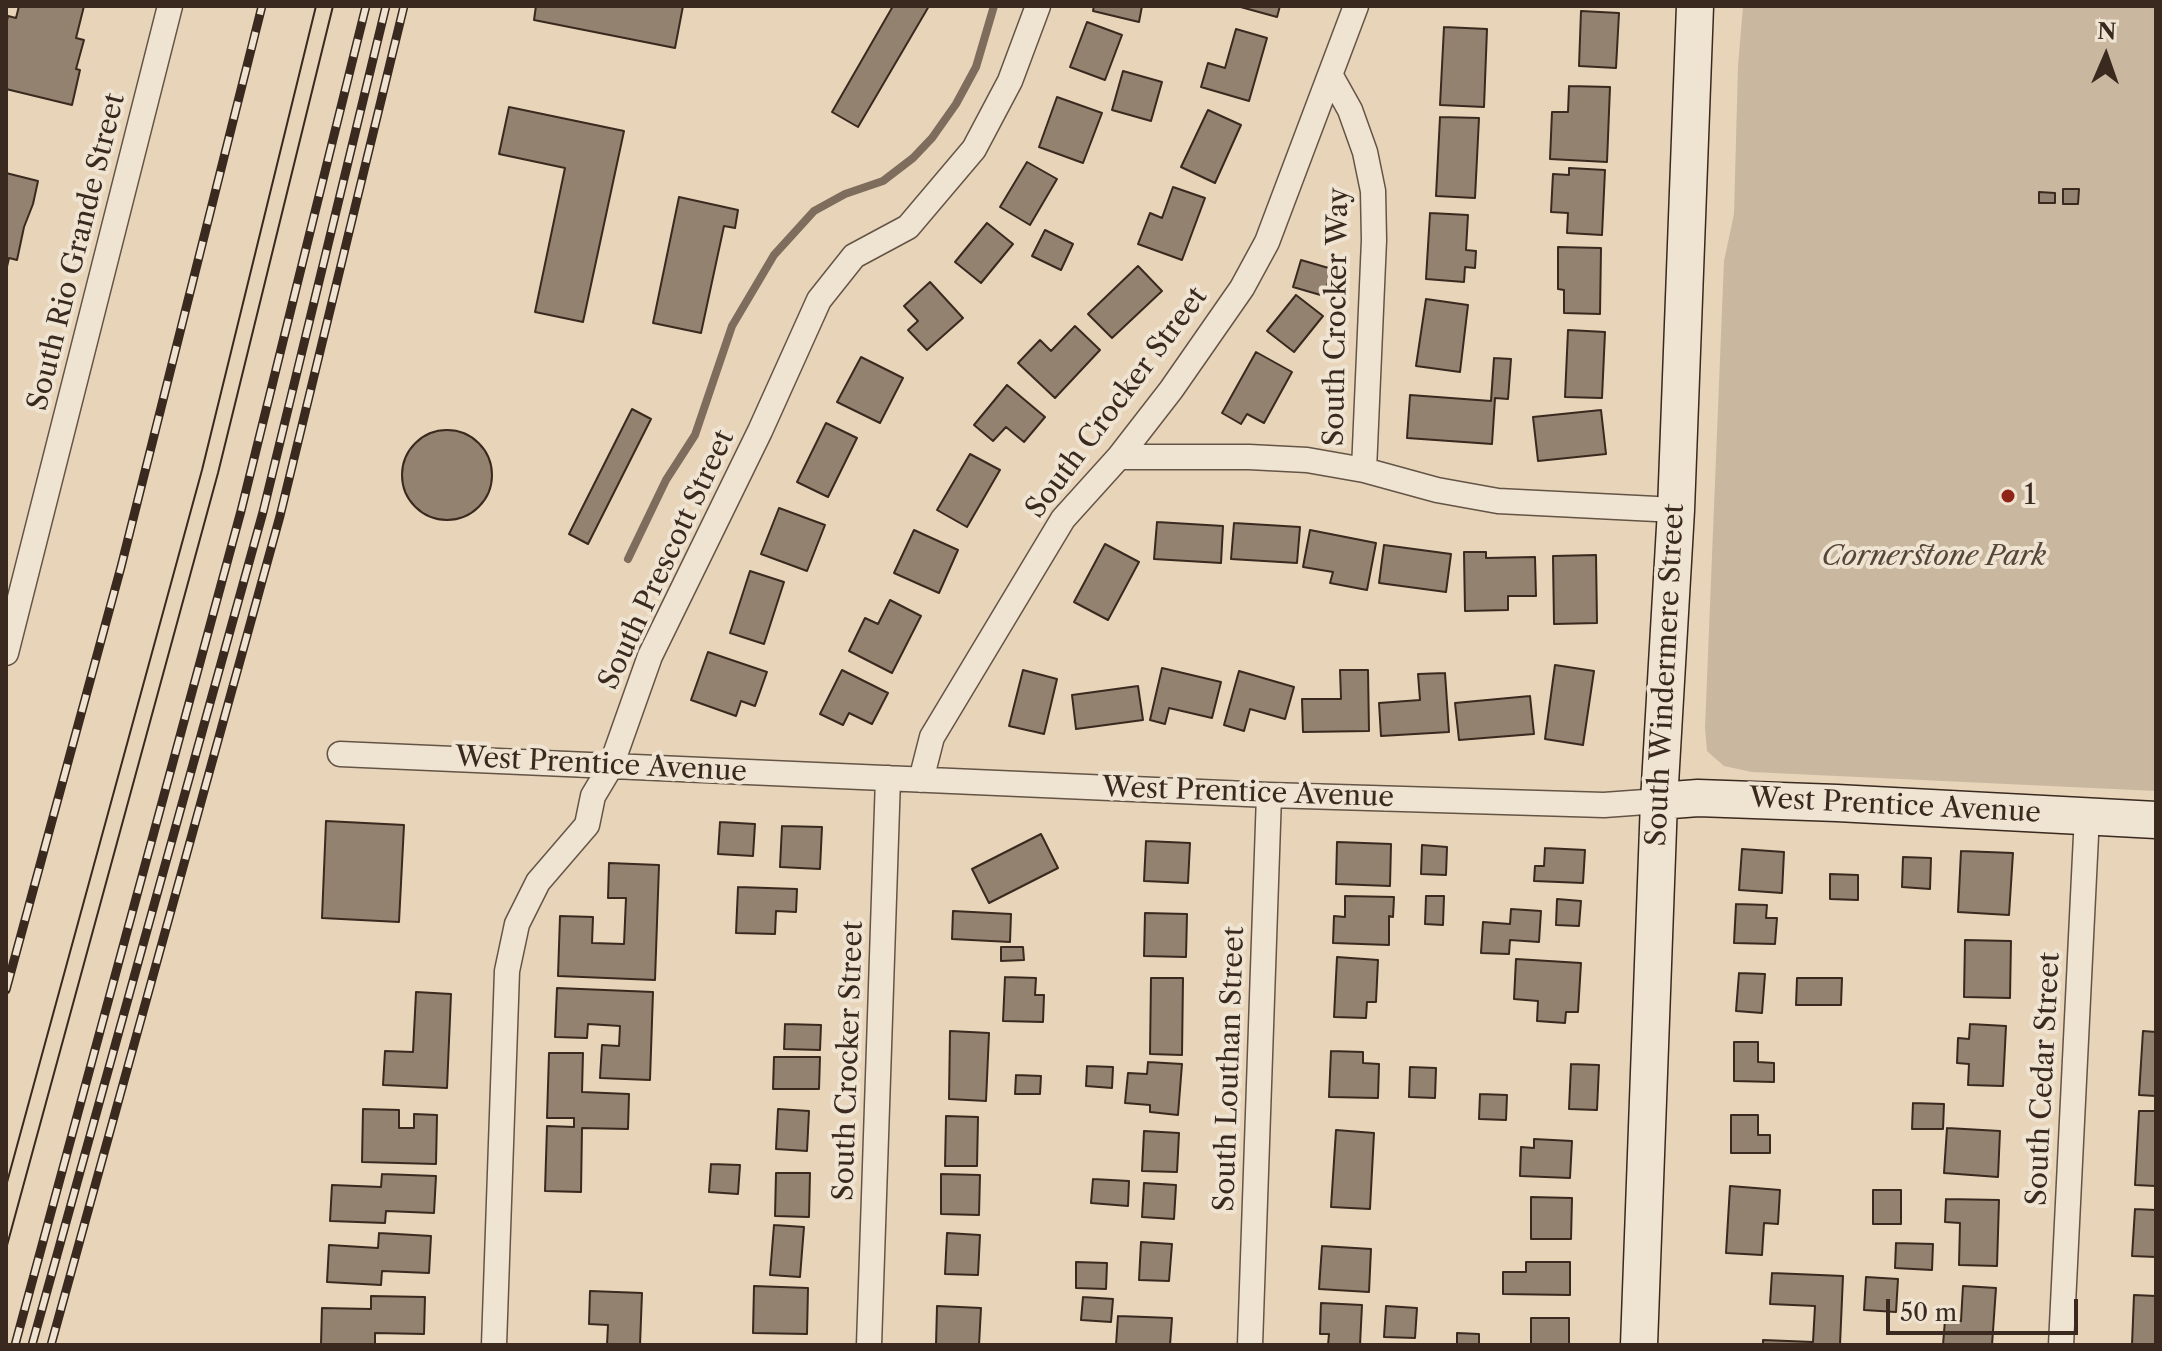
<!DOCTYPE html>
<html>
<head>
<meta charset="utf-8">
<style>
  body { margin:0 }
  #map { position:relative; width:2162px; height:1351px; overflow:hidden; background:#e7d4b9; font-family:"Libre Caslon Text",serif }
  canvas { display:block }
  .frame { position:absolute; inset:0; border:8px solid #39291f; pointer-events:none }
  .north { position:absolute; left:2066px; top:16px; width:80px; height:80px; -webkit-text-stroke:6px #efe3d2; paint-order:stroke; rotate:2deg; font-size:22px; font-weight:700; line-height:32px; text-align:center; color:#39291f }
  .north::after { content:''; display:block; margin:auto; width:28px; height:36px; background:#39291f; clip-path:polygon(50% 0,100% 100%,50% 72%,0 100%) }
  .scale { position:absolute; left:1886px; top:1299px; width:192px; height:36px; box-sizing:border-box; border:4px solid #39291f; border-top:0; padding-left:10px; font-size:24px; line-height:28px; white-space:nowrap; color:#39291f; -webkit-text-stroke:6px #efe3d2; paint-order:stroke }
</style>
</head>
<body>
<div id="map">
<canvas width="2162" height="1351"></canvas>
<div class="frame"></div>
<div class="north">N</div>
<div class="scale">50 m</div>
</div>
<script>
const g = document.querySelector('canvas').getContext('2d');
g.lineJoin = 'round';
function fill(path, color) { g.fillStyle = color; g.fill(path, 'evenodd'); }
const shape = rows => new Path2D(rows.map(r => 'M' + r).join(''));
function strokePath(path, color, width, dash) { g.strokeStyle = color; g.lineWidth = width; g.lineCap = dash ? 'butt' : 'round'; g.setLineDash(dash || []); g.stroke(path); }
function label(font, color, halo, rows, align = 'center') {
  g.font = font + ' "Libre Caslon Text",serif'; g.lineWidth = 8; g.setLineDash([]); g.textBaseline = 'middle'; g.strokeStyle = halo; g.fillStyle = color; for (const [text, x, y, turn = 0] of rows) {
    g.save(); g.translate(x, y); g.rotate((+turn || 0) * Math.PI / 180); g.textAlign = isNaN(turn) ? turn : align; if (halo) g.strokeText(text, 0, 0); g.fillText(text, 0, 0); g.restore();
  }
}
fill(shape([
  [1743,6,2156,6,2156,791,1752,772,1724,766,1707,751,1705,728,1724,261,1734,214,1738,66]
]), '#c9b79f');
strokePath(shape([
  [628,559,666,480,695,435,732,326,774,255,814,211,845,194,883,181,913,158,932,138,956,104,976,67,994,6]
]), '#7e6d5c', 8);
const building = shape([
  [19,6,84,6,76,38,84,40,76,69,80,70,72,105,6,89,6,24,8,16,16,18,19,6],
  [536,6,683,6,675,48,534,20,536,6],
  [893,6,929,6,858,127,832,112,893,6],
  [1094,6,1142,6,1139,22,1093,11,1094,6],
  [1237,6,1280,6,1277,17,1237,6],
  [1581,11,1619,13,1616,68,1579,66,1581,11],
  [1087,22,1122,35,1105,80,1070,67,1087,22],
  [1444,27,1487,29,1484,107,1440,105,1444,27],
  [1236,29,1267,38,1249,101,1201,87,1208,63,1225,68,1236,29],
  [1123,71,1162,82,1151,121,1112,110,1123,71],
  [1569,86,1610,87,1607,162,1550,159,1552,112,1568,112,1569,86],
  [1057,97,1102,113,1083,163,1039,147,1057,97],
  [509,107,624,131,583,322,535,312,565,168,499,154,509,107],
  [1208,110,1241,125,1215,183,1181,167,1208,110],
  [1440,117,1479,118,1475,198,1436,196,1440,117],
  [1027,162,1057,179,1030,225,1000,207,1027,162],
  [1569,168,1605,170,1602,235,1567,233,1568,213,1551,212,1553,174,1569,175,1569,168],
  [6,173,38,181,33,204,24,227,17,260,9,258,6,271,6,173],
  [1173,187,1205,198,1182,260,1138,244,1150,213,1162,218,1173,187],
  [2063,189,2079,189,2078,204,2063,204,2063,189],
  [2039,192,2055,193,2055,203,2039,203,2039,192],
  [679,197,738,210,735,228,724,226,701,333,653,323,679,197],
  [1430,213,1468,215,1466,250,1476,251,1475,268,1465,267,1464,282,1426,279,1430,213],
  [987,223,1013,244,981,283,955,262,987,223],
  [1045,230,1073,244,1061,270,1032,256,1045,230],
  [1558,247,1601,248,1600,314,1564,313,1564,290,1558,289,1558,247],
  [1301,260,1332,269,1324,296,1293,287,1301,260],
  [1138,266,1162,291,1112,338,1088,314,1138,266],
  [930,282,963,318,927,350,908,330,918,321,904,306,930,282],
  [1296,295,1323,316,1294,352,1267,331,1296,295],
  [1426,299,1468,305,1460,372,1416,366,1426,299],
  [1075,326,1100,350,1055,398,1018,363,1040,340,1051,351,1075,326],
  [1568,330,1605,332,1602,398,1565,397,1568,330],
  [1256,352,1292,372,1264,423,1247,414,1241,424,1222,413,1256,352],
  [861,357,903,378,880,423,837,402,861,357],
  [1494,358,1511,359,1508,399,1495,398,1492,444,1407,438,1410,395,1491,401,1494,358],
  [1007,385,1045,417,1024,442,1006,427,993,441,974,425,1007,385],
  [632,409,651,419,588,544,569,534,632,409],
  [1601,410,1606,454,1538,461,1533,417,1601,410],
  [826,423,857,438,828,497,797,482,826,423],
  '402 475a45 45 0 1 1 90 0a45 45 0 1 1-90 0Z',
  [970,454,1000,470,967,527,937,510,970,454],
  [779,508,825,525,807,571,761,554,779,508],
  [1157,522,1223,526,1221,563,1154,559,1157,522],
  [1234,523,1300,527,1297,563,1231,559,1234,523],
  [914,530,958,550,939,593,894,573,914,530],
  [1310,530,1376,543,1367,590,1330,583,1333,572,1303,567,1310,530],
  [1105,544,1139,562,1108,620,1074,602,1105,544],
  [1384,545,1451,554,1446,592,1379,583,1384,545],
  [1464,552,1486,552,1486,558,1535,557,1536,596,1508,596,1508,610,1465,611,1464,552],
  [1596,555,1597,623,1554,624,1553,556,1596,555],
  [750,571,784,582,764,644,730,633,750,571],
  [890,600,921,616,892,673,849,651,865,618,878,624,890,600],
  [708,652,767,672,755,706,741,701,736,716,691,700,708,652],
  [1555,665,1594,671,1583,745,1545,739,1555,665],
  [1162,668,1221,682,1212,718,1169,708,1165,724,1150,720,1162,668],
  [842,670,888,693,872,724,849,713,843,725,820,714,842,670],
  [1023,670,1057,679,1044,734,1009,726,1023,670],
  [1340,670,1368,670,1369,731,1303,732,1302,699,1341,699,1340,670],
  [1239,671,1294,687,1285,719,1250,709,1244,731,1224,725,1239,671],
  [1445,673,1449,732,1381,736,1379,703,1420,700,1418,674,1445,673],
  [1138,686,1143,720,1076,729,1072,695,1138,686],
  [1530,696,1534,734,1459,740,1455,703,1530,696],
  [326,821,404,825,399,922,322,918,326,821],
  [720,822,755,824,753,856,718,854,720,822],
  [782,826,822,827,820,869,780,867,782,826],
  [1041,834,1058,868,989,903,972,869,1041,834],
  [1146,841,1190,843,1188,883,1144,881,1146,841],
  [1337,842,1391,844,1390,886,1336,884,1337,842],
  [1422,845,1447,847,1446,875,1421,874,1422,845],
  [1545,848,1585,850,1583,883,1534,881,1535,866,1544,866,1545,848],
  [1742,849,1784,852,1782,893,1739,890,1742,849],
  [1961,851,2013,853,2009,915,1958,912,1961,851],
  [1903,857,1931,858,1930,889,1902,887,1903,857],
  [609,863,659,865,655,980,558,976,560,916,593,917,592,943,624,944,626,898,608,898,609,863],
  [1830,874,1858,875,1858,900,1830,899,1830,874],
  [738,887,797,889,796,912,776,911,775,934,736,933,738,887],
  [1345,896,1394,897,1393,917,1389,916,1389,945,1333,943,1334,916,1345,917,1345,896],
  [1426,896,1444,896,1443,925,1425,924,1426,896],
  [1557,899,1581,901,1579,926,1556,925,1557,899],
  [1736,904,1767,905,1766,918,1777,918,1775,944,1734,943,1736,904],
  [1511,909,1541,911,1539,942,1510,940,1509,954,1481,953,1483,922,1510,924,1511,909],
  [953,911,1011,914,1010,942,952,939,953,911],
  [1145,913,1187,914,1186,957,1144,956,1145,913],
  [1965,940,2011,941,2010,998,1964,997,1965,940],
  [1001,947,1023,947,1024,960,1001,961,1001,947],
  [1337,957,1378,960,1376,1002,1367,1002,1366,1018,1334,1017,1337,957],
  [1516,959,1581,963,1578,1012,1566,1012,1565,1023,1537,1021,1538,1001,1514,999,1516,959],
  [1739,973,1765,974,1762,1013,1736,1011,1739,973],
  [1005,977,1036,978,1035,995,1044,995,1043,1022,1003,1021,1005,977],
  [1151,978,1183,978,1182,1055,1150,1054,1151,978],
  [1797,978,1842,978,1841,1005,1796,1005,1797,978],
  [557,988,653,992,650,1080,600,1078,602,1045,619,1046,620,1026,588,1024,587,1038,555,1037,557,988],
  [416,992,451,994,447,1088,383,1085,385,1051,413,1052,416,992],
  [785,1024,821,1025,820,1050,784,1049,785,1024],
  [1970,1024,2006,1026,2003,1086,1968,1085,1969,1064,1957,1063,1958,1038,1969,1039,1970,1024],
  [950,1031,989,1033,986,1101,949,1099,950,1031],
  [2143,1031,2156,1032,2156,1096,2139,1095,2143,1031],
  [1734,1042,1758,1042,1758,1062,1774,1063,1774,1082,1734,1081,1734,1042],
  [1331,1051,1363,1052,1363,1063,1379,1064,1378,1098,1329,1097,1331,1051],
  [549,1053,583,1053,582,1092,629,1094,628,1129,582,1128,581,1192,545,1191,547,1126,574,1127,574,1118,547,1118,549,1053],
  [774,1057,820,1057,819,1089,773,1089,774,1057],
  [1148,1062,1182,1064,1178,1115,1150,1112,1150,1105,1125,1103,1128,1073,1147,1074,1148,1062],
  [1571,1064,1599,1065,1597,1110,1569,1109,1571,1064],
  [1087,1066,1113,1067,1112,1088,1086,1086,1087,1066],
  [1410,1067,1436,1068,1435,1098,1409,1097,1410,1067],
  [1016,1075,1041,1076,1040,1094,1015,1094,1016,1075],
  [1480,1094,1507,1095,1506,1120,1479,1119,1480,1094],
  [1913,1103,1944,1104,1943,1129,1912,1129,1913,1103],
  [363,1109,399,1110,399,1128,414,1128,414,1114,437,1115,436,1164,362,1162,363,1109],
  [778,1109,809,1111,807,1151,776,1149,778,1109],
  [2139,1111,2156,1111,2156,1186,2135,1185,2139,1111],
  [1731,1115,1758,1115,1758,1135,1770,1135,1770,1153,1731,1153,1731,1115],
  [946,1116,978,1117,977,1166,945,1166,946,1116],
  [1947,1128,2000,1131,1998,1177,1944,1173,1947,1128],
  [1336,1130,1374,1133,1370,1209,1331,1207,1336,1130],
  [1144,1131,1179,1133,1177,1172,1142,1171,1144,1131],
  [1534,1139,1572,1141,1570,1178,1520,1176,1521,1147,1534,1148,1534,1139],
  [711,1164,740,1165,738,1194,709,1192,711,1164],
  [776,1173,810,1173,809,1217,775,1216,776,1173],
  [382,1174,436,1176,434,1213,386,1211,385,1223,330,1221,332,1185,381,1187,382,1174],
  [941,1174,980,1175,979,1215,941,1214,941,1174],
  [1093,1179,1129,1181,1128,1206,1091,1203,1093,1179],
  [1144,1183,1176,1185,1174,1219,1142,1217,1144,1183],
  [1730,1186,1780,1190,1778,1224,1764,1223,1762,1255,1726,1253,1730,1186],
  [1873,1190,1901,1190,1901,1224,1873,1224,1873,1190],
  [1531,1197,1572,1198,1571,1239,1531,1239,1531,1197],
  [1946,1199,1999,1200,1997,1266,1959,1265,1960,1223,1945,1222,1946,1199],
  [2135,1209,2156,1210,2156,1257,2132,1256,2135,1209],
  [774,1225,804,1227,800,1277,770,1275,774,1225],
  [379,1233,431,1236,429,1273,382,1271,381,1285,327,1282,329,1245,378,1248,379,1233],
  [947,1233,980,1235,978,1275,945,1274,947,1233],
  [1141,1242,1172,1244,1169,1281,1139,1280,1141,1242],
  [1896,1243,1933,1244,1932,1270,1895,1268,1896,1243],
  [1322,1246,1371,1249,1369,1292,1319,1289,1322,1246],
  [1076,1262,1107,1263,1106,1289,1076,1288,1076,1262],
  [1526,1262,1570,1262,1570,1295,1503,1294,1503,1272,1526,1272,1526,1262],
  [1772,1273,1843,1276,1840,1345,1763,1345,1763,1340,1813,1342,1815,1306,1770,1304,1772,1273],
  [1866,1277,1898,1279,1896,1312,1864,1310,1866,1277],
  [754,1286,808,1288,807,1334,753,1333,754,1286],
  [1963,1286,1996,1288,1992,1345,1943,1345,1945,1320,1961,1321,1963,1286],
  [590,1291,642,1293,640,1345,607,1345,608,1325,589,1324,590,1291],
  [2134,1295,2156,1296,2156,1345,2132,1345,2134,1295],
  [371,1296,425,1297,424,1334,375,1333,375,1345,321,1344,322,1308,371,1309,371,1296],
  [1083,1297,1113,1299,1111,1322,1081,1320,1083,1297],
  [1321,1303,1362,1305,1360,1345,1328,1345,1329,1334,1320,1334,1321,1303],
  [937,1306,981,1308,979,1345,936,1345,937,1306],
  [1386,1306,1417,1308,1415,1338,1384,1337,1386,1306],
  [1118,1316,1172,1318,1170,1345,1116,1345,1118,1316],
  [1531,1318,1569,1318,1569,1345,1531,1345,1531,1318],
  [1457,1333,1479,1334,1479,1345,1457,1345,1457,1333]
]);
fill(building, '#93826f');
strokePath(building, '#39291f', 2);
const street = shape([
  [1331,76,1350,110,1365,152,1373,191,1374,240,1364,470],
  [1119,457,1249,457,1307,460,1364,470,1437,490,1498,501,1676,510],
  [6,653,170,6],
  [340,754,1269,795,1604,805,1659,801],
  [921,780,932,737,1063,519,1119,457,1171,390,1242,288,1267,242,1356,6],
  [494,1345,507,971,517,924,538,882,587,825,593,796,611,766,650,656,760,431,819,300,854,256,908,227,974,149,1010,81,1038,6],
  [869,1345,888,778],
  [1250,1345,1269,795],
  [2061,1345,2087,815]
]);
const secondary = shape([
  [1659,801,1698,798,1837,803,2156,820],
  [1639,1345,1659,801,1676,510,1695,6]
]);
strokePath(street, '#645446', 27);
strokePath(secondary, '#39291f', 39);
strokePath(street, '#efe3d2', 24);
strokePath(secondary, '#efe3d2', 36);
strokePath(shape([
  [6,1186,202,470,316,6],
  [6,1249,218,473,333,6]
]), '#39291f', 2);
const rail = shape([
  [6,990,121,567,262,6],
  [15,1345,241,511,366,6],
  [32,1345,263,512,386,6],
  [51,1345,280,516,404,6]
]);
strokePath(rail, '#39291f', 9);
strokePath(rail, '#efe3d2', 6, [18]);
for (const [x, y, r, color] of [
  [2008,496,8,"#8f2418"]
]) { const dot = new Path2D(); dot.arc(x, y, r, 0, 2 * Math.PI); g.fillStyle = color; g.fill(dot); strokePath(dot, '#efe3d2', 3); }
label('28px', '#39291f', '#efe3d2', [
  ["South Rio Grande Street",77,252,-76],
  ["South Crocker Way",1337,317,-89],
  ["South Crocker Street",1117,403,-53],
  ["South Prescott Street",667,560,-65],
  ["South Windermere Street",1666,675,-87],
  ["West Prentice Avenue",601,765,3],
  ["West Prentice Avenue",1248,793,2],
  ["West Prentice Avenue",1895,806,3],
  ["South Crocker Street",849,1061,-88],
  ["South Louthan Street",1230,1069,-88],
  ["South Cedar Street",2044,1079,-87]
]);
label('28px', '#39291f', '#efe3d2', [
  ["1",2024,496]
], 'left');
label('italic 28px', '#564539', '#efe3d2', [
  ["Cornerstone Park",1934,557]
]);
</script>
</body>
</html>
